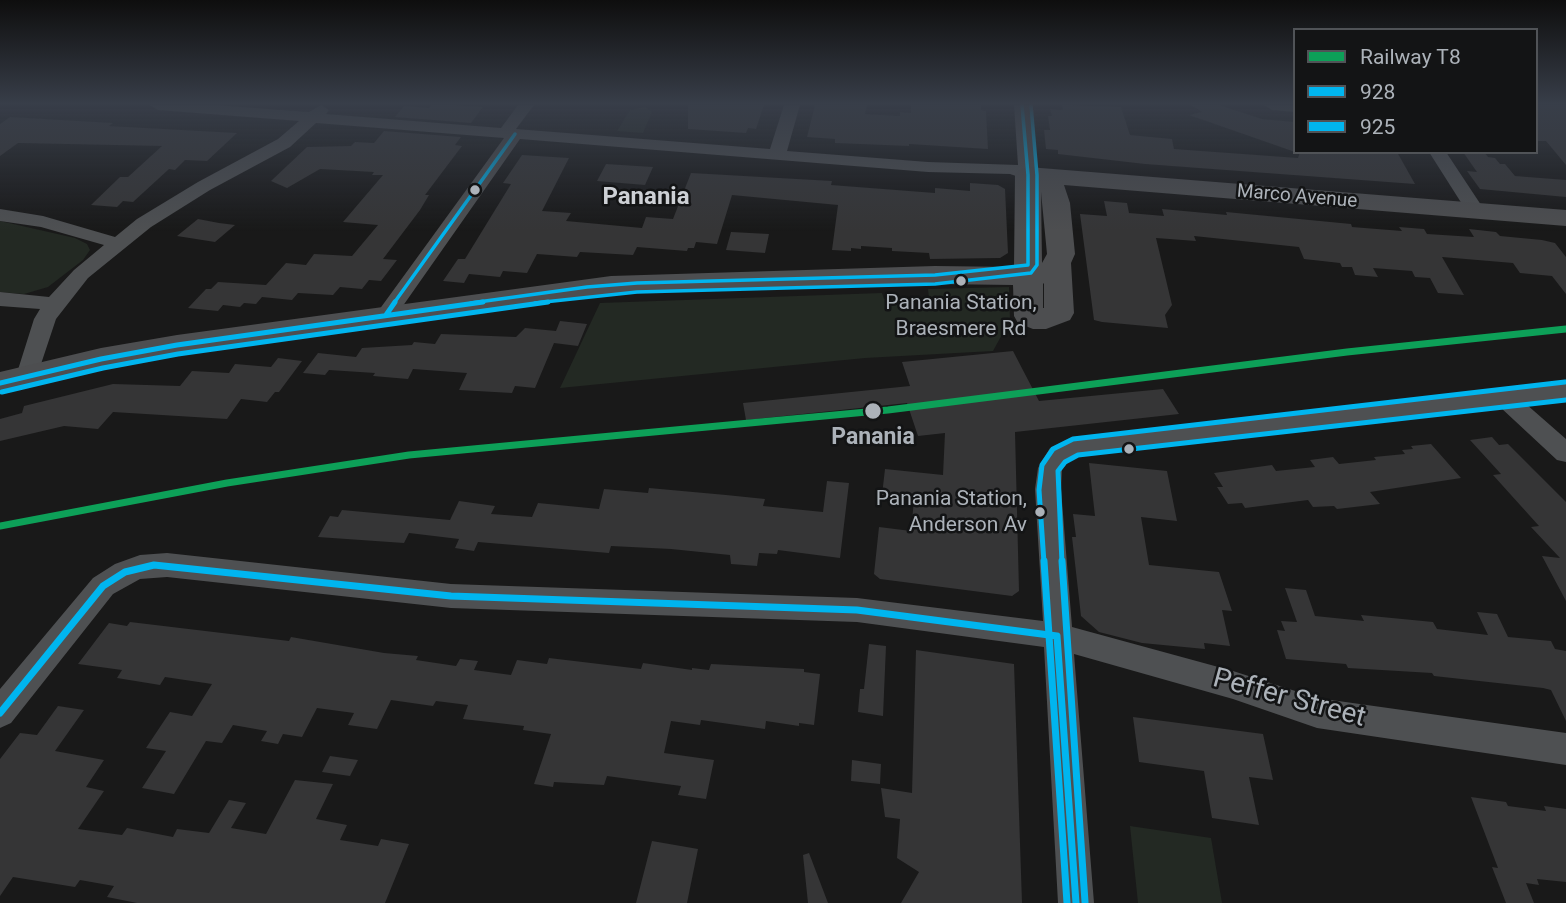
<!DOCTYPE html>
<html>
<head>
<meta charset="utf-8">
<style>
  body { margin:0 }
  #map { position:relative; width:1566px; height:903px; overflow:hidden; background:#191919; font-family:Roboto,sans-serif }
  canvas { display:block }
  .legend { position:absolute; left:1293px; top:28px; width:245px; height:126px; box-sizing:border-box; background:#131415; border:2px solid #505357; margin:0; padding:9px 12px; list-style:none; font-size:21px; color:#acb2b9 }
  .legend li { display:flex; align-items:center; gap:14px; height:35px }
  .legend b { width:35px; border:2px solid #505357 }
</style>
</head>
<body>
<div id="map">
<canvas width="1566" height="903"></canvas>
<ul class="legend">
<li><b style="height:9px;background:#0da058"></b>Railway T8</li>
<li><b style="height:9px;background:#00b5ef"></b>928</li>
<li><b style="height:9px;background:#00b5ef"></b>925</li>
</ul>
</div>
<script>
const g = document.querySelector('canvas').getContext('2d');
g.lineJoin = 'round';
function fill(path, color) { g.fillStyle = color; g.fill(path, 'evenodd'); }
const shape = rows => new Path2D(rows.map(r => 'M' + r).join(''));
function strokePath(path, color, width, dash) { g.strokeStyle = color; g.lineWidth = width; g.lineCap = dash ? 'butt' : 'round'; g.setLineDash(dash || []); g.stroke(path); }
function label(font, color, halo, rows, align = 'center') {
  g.font = font + ' Roboto,sans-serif'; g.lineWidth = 5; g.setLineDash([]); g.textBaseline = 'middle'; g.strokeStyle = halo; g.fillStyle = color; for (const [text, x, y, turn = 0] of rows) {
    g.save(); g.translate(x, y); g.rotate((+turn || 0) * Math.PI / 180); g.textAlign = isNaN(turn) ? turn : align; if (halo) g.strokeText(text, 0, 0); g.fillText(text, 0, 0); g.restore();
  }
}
fill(shape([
  [645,107,652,112,643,133,617,131,630,110],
  [0,221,75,238,87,244,90,250,83,260,48,287,24,294,0,292],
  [1009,287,1010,320,993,351,865,358,560,388,600,303,882,293,884,299,929,298,928,289],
  [1130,826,1211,838,1222,903,1138,903]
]), '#232923');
fill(shape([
  [432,105,449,105,483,107,471,123,395,117,404,106,429,108],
  [688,105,764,105,756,129,748,128,746,133,688,129],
  [815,105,867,105,865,114,900,116,900,112,911,113,911,105,981,105,981,110,986,111,988,149,909,144,909,146,835,143,835,139,807,137],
  [1062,105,1121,107,1130,135,1172,139,1174,149,1298,158,1300,152,1397,152,1415,184,1145,164,1058,154,1058,150,1046,149,1044,130,1050,130,1048,116,1052,116,1050,109,1063,110],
  [1191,105,1219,105,1262,119,1295,122,1295,152,1189,115,1202,112],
  [1536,105,1566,105,1566,165,1546,141,1536,141],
  [10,117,113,123,109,126,237,133,207,161,185,160,175,170,169,169,133,202,123,201,117,207,91,205,120,177,128,177,162,146,18,143,0,156,0,124],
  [384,131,461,137,455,145,462,146,425,195,429,195,420,210,383,259,397,260,381,281,369,280,362,289,340,287,333,295,298,293,292,300,262,297,256,304,244,303,240,307,223,305,218,311,188,308,206,289,211,289,218,282,266,285,286,263,306,265,314,254,352,256,378,225,343,222,383,175,372,175,374,172,320,169,287,188,271,181,307,147,351,146,355,142,374,143],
  [1463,152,1484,152,1488,157,1495,158,1500,164,1505,164,1515,176,1566,180,1566,197,1480,189,1467,171,1477,172],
  [522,155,569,158,542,211,571,213,566,221,642,228,646,217,673,219,691,173,832,181,831,185,935,193,935,188,970,191,970,183,998,185,1005,189,1008,253,1000,258,930,259,929,253,892,251,892,248,861,246,861,249,851,248,851,251,832,250,838,205,732,195,717,244,696,242,694,248,688,248,687,251,637,247,633,255,580,252,577,257,537,254,527,273,503,271,500,277,469,274,464,283,443,281,458,259,465,259,511,184,503,183],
  [606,164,653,167,645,185,597,181],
  [1104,201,1127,203,1129,213,1164,216,1162,209,1227,215,1226,212,1351,224,1352,227,1402,231,1399,227,1424,229,1427,234,1474,237,1469,229,1496,232,1500,236,1542,240,1555,243,1566,257,1566,294,1552,276,1520,273,1513,263,1442,257,1464,295,1438,293,1430,278,1415,277,1412,271,1373,268,1378,277,1355,275,1352,267,1342,267,1340,263,1304,259,1299,247,1194,236,1196,241,1156,238,1172,305,1165,315,1168,328,1102,322,1094,320,1080,214,1107,216],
  [198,219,219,223,235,225,215,242,177,236],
  [731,232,769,234,765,253,726,250],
  [560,321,587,324,578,346,554,343,535,388,515,386,512,393,459,390,467,373,413,369,408,379,373,376,375,373,329,370,325,375,303,373,318,353,356,357,362,348,412,345,414,342,435,344,441,334,516,337,525,328,556,331],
  [1013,351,1039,401,1163,389,1179,414,1015,432,1019,591,1012,596,880,579,874,574,879,527,911,531,914,500,882,495,885,469,943,475,945,433,918,436,907,403,746,420,743,403,910,386,902,362],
  [278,358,302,361,279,392,275,392,267,402,241,399,227,419,113,412,98,429,64,426,0,441,0,419,22,413,24,406,113,384,180,386,192,371,229,373,235,364,271,367],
  [1492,437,1499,445,1508,444,1566,502,1566,601,1542,556,1560,558,1531,527,1539,526,1493,475,1501,474,1470,440],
  [1431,444,1461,478,1370,492,1380,504,1337,509,1334,506,1313,507,1308,500,1245,508,1242,503,1228,504,1217,487,1223,487,1214,473,1272,465,1276,471,1315,467,1310,460,1333,457,1339,464,1376,460,1374,457,1405,454,1402,450,1413,449,1411,446],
  [1089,463,1167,471,1177,521,1141,517,1149,565,1219,572,1232,611,1222,610,1230,646,1204,643,1205,649,1142,643,1099,632,1081,616,1072,537,1076,537,1073,514,1095,516],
  [827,481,849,483,840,558,778,550,777,554,759,553,757,566,731,564,730,555,671,549,611,546,609,553,478,542,474,551,455,548,459,539,409,533,404,543,318,537,330,516,338,517,342,510,450,520,459,501,495,506,491,514,532,517,538,503,599,509,604,489,648,493,649,488,726,495,765,499,763,506,823,512],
  [1285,588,1306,590,1315,616,1364,621,1361,615,1433,622,1437,629,1488,635,1477,612,1497,614,1508,637,1551,641,1555,649,1566,651,1566,721,1551,690,1543,688,1434,676,1432,673,1348,668,1346,664,1286,659,1277,630,1285,631,1281,621,1297,622],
  [130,622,289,641,291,637,384,653,418,656,416,660,456,666,460,659,478,661,474,670,511,675,517,660,547,664,549,658,641,669,643,663,692,670,692,668,709,670,711,664,804,669,804,672,820,674,814,725,799,723,799,726,766,721,765,729,701,720,700,725,671,721,664,753,714,760,706,799,678,795,681,786,607,776,604,785,554,782,553,787,534,784,551,734,523,730,524,726,463,719,468,705,436,701,433,706,391,700,377,729,348,725,354,713,317,708,302,737,283,734,278,744,261,741,267,731,233,725,222,743,206,741,174,794,142,788,166,751,146,748,170,712,192,716,212,684,165,677,160,685,117,678,122,670,78,664,109,623,127,626],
  [869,644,886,646,883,716,858,712,860,689,864,689],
  [916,650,1014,664,1022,903,901,903,919,872,897,858,900,819,885,817,881,788,912,793],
  [58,706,84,710,55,751,104,760,86,787,104,791,78,829,122,835,127,828,173,837,177,829,209,833,229,800,246,803,231,828,266,834,295,780,333,784,316,819,347,825,340,840,378,846,381,839,409,844,385,903,137,903,107,897,114,886,80,880,75,887,13,877,0,896,0,759,20,733,37,735],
  [1133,717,1263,734,1273,780,1249,777,1259,825,1212,818,1204,771,1139,762],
  [330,756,358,760,350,776,322,772],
  [852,760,881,764,880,784,851,781],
  [1471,797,1506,802,1508,806,1546,811,1544,806,1566,809,1566,882,1537,879,1539,885,1526,883,1534,903,1506,903,1492,867,1498,868],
  [652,841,698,849,687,903,636,903],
  [809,853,828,903,808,903,803,855]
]), '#353536');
fill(shape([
  [150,105,214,105,309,112,321,105,329,110,326,114,501,128,518,105,534,105,516,129,770,149,784,105,800,105,787,151,928,162,1018,165,1014,105,1030,105,1037,175,1028,180,1010,174,928,172,520,139,393,320,386,322,379,320,375,315,379,310,504,138,316,123,290,147,210,190,151,227,88,278,56,319,35,382,27,384,19,382,16,376,34,319,40,309,0,306,0,292,49,297,74,270,104,245,41,227,0,221,0,209,43,216,115,237,137,219,198,182,278,139,299,121,158,110,150,105],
  [1264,105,1295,105,1295,112,1272,110,1264,105],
  [1429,152,1446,152,1485,211,1483,215,1469,215,1429,152],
  [1566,383,1566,399,1526,404,1566,439,1566,462,1557,460,1500,407,1100,452,1080,455,1068,462,1062,470,1061,489,1072,627,1233,671,1317,698,1566,733,1566,765,1317,728,1233,699,1074,654,1094,903,1058,903,1044,647,857,622,451,608,167,577,140,579,113,594,11,723,0,728,0,689,93,578,115,564,140,555,167,553,451,584,857,598,1043,621,1035,489,1038,468,1050,448,1066,441,1100,434,1566,383]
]), '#4e5052');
fill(shape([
  [1028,167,1566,210,1566,226,1064,185,1070,203,1075,254,1071,263,1074,313,1070,320,1046,329,1033,329,1018,323,1014,316,1013,285,935,284,611,294,177,355,101,370,0,394,0,372,101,348,177,335,611,276,935,266,1014,267,1015,175,1019,170,1028,167],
  [1041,192,1047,254,1042,263,1041,192],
  [1044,283,1044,308,1043,308,1043,284,1044,283]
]), '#4d4e50');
strokePath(shape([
  [394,303,515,134],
  [471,303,587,287,637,283,935,275,1028,265,1028,175,1022,105]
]), '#00b5ef', 3.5);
strokePath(shape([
  [386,315,395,302],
  [0,383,101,359,177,345,483,302]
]), '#00b5ef', 5);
strokePath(shape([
  [1057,636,1076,903],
  [0,713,103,586,125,572,154,565,451,596,857,610,1057,636]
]), '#00b5ef', 7);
strokePath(shape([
  [535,303,637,292,935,284,1031,273,1037,265,1037,175,1031,105]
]), '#00b5ef', 3.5);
strokePath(shape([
  [2,392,103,368,178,354,548,302]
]), '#00b5ef', 5);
strokePath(shape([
  [1062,563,1058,471,1065,462,1078,455,1566,400]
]), '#00b5ef', 5);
strokePath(shape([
  [1062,561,1085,902]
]), '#00b5ef', 7);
strokePath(shape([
  [1044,563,1039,490,1042,465,1053,449,1073,439,1565,382]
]), '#00b5ef', 5);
strokePath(shape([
  [1044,561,1067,903]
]), '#00b5ef', 7);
strokePath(shape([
  [0,526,227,483,409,455,888,410,1347,352,1566,329]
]), '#0da058', 7);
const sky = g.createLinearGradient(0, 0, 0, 231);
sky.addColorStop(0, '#0e0e0e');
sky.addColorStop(0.45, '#383e49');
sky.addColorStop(1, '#383e4900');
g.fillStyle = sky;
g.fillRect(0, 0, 1566, 231);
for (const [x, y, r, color] of [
  [475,190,6,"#acb2b9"],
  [961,281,6,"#acb2b9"],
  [873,411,9,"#acb2b9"],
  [1129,449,6,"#acb2b9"],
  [1040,512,6,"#acb2b9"]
]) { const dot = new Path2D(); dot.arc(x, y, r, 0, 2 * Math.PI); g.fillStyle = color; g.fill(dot); strokePath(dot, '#131415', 2.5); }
label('19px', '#acb2b9', '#131415', [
  ["Marco Avenue",1297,197,5]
]);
label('21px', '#acb2b9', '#131415', [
  ["Panania Station,",961,304],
  ["Braesmere Rd",961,330],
  ["Panania Station,",1027,500,"right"],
  ["Anderson Av",1027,526,"right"]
]);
label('bold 23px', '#acb2b9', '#131415', [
  ["Panania",873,438]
]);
label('bold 24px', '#cdd0d5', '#131415', [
  ["Panania",646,198]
]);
label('28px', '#acb2b9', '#131415', [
  ["Peffer Street",1289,699,15]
]);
</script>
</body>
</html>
